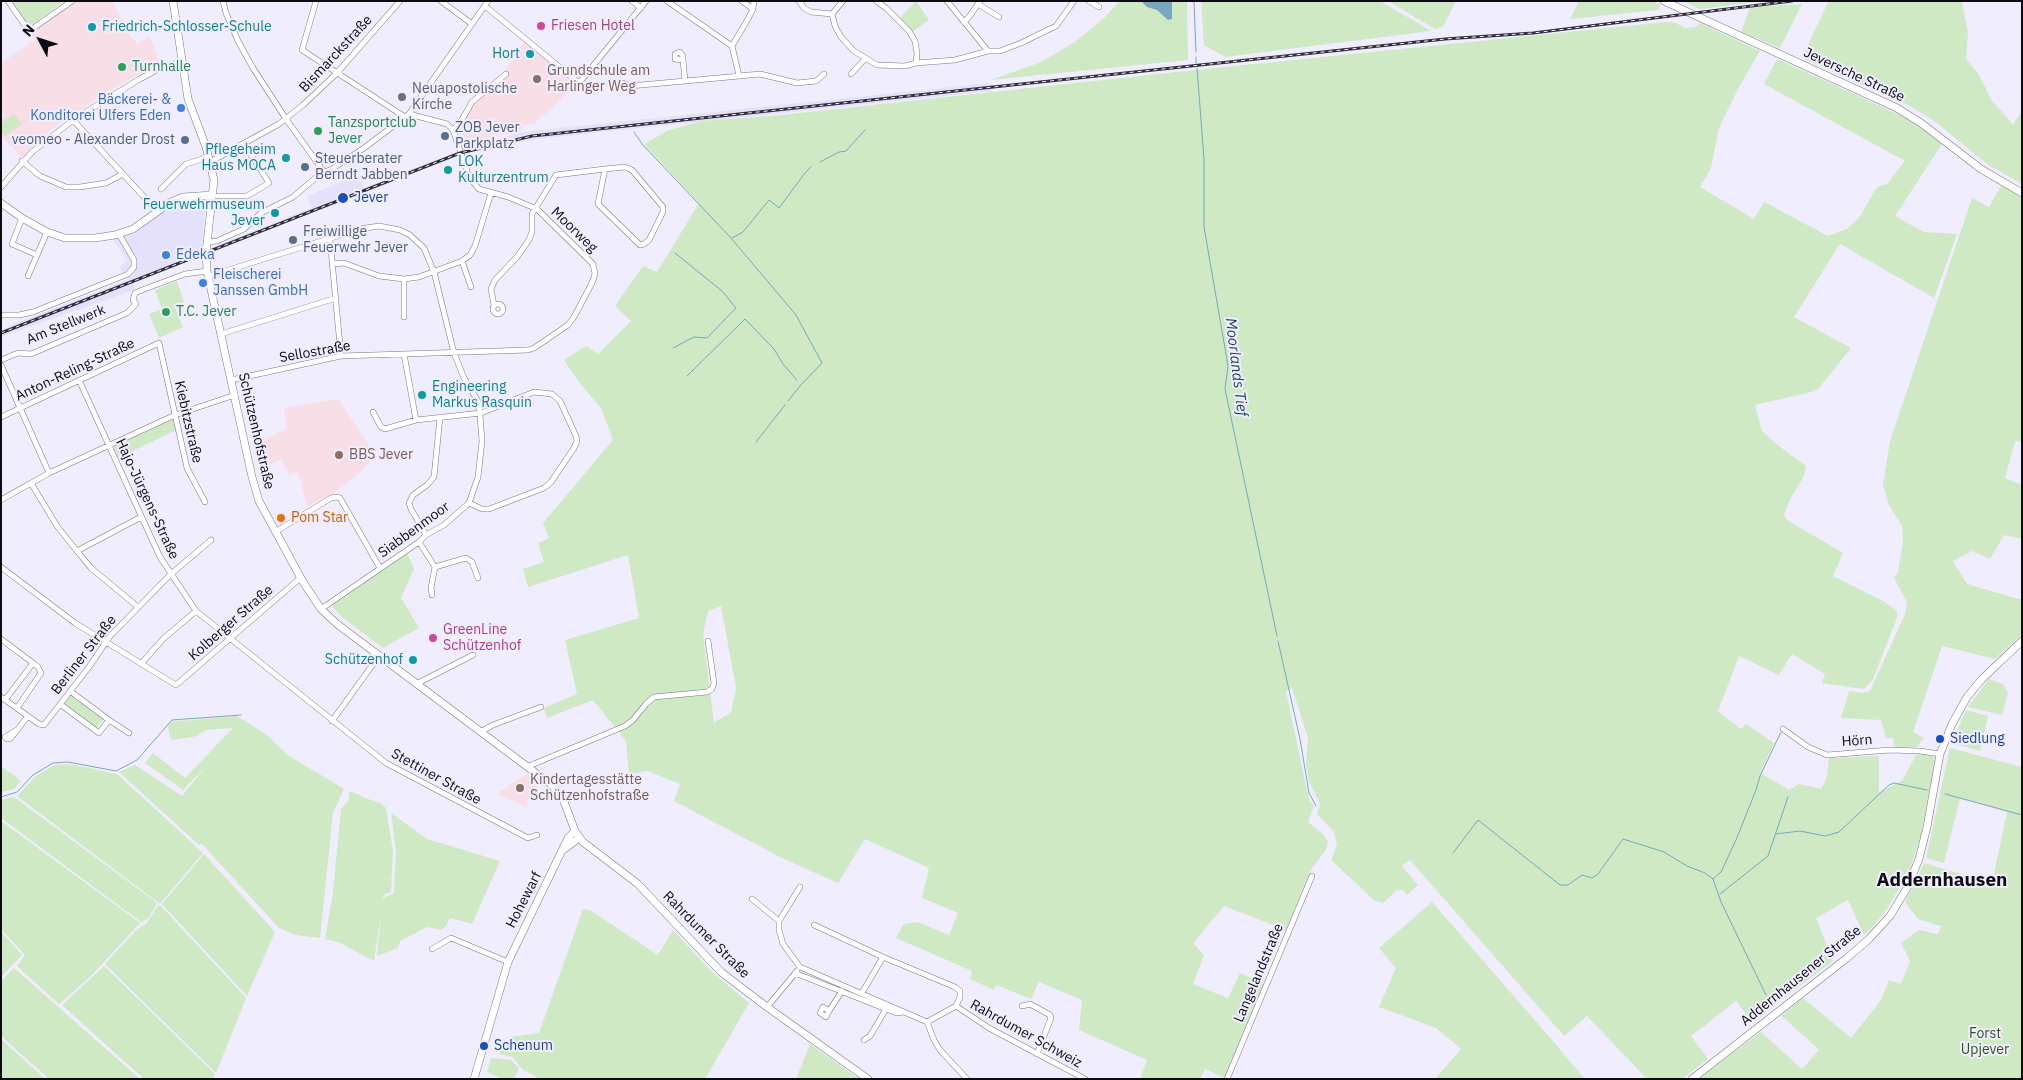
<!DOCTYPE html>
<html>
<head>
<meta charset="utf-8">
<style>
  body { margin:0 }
  #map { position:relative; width:2023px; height:1080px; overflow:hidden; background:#f0edfe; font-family:"IBM Plex Sans",sans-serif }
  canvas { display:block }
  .frame { position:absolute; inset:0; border:2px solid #0d0b12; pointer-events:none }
  .north { position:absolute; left:15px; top:15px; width:50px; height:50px; -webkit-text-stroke:4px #f0edfe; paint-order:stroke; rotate:310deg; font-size:14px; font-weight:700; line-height:20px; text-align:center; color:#0d0b12 }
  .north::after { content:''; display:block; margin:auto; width:18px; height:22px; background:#0d0b12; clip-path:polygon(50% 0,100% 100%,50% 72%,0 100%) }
</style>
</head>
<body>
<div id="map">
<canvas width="2023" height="1080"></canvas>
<div class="frame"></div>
<div class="north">N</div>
</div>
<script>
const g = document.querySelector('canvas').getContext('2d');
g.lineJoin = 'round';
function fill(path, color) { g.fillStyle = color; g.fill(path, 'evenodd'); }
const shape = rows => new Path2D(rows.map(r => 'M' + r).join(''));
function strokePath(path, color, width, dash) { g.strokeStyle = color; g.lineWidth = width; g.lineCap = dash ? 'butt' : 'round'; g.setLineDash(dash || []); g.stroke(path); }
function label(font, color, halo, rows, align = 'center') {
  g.font = font + ' "IBM Plex Sans",sans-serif'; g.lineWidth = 4; g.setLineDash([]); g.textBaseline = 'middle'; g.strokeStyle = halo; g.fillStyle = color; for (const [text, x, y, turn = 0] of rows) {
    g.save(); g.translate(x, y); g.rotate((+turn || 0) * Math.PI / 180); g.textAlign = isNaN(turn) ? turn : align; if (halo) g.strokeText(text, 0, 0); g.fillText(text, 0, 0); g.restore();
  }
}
fill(shape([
  [991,83,992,91,536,139,499,146,465,154,409,175,133,282,134,290,1,337,1,330,19,322,127,280,120,267,127,261,112,238,136,231,163,212,184,199,206,199,201,252,311,208,307,196,359,175,364,188,463,149,521,132]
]), '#e5e0fc');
fill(shape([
  [77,1,112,1,131,37,137,43,150,37,160,63,106,92,71,116,49,131,22,157,1,136,1,119,5,115,1,111,1,63,36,39,31,33],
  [526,39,579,83,534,124,522,125,522,131,457,143,453,130,467,108,506,74,506,68],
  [338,399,367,442,373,458,362,471,334,493,307,506,298,472,289,475,281,459,260,469,254,444,287,429,284,408],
  [528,773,540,783,528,795,527,807,497,794]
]), '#f8dee7');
fill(shape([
  [11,1,65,1,28,27],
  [916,1,929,20,912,32,900,18],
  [1120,1,1187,1,1188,60,991,80,1041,62,1075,42,1105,17],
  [1201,1,1380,1,1431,31,1225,57,1204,45],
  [1388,1,1456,1,1443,27,1435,29],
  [1579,1,1652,1,1661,5,1659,10,1570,19],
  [1683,1,1767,1,1700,9],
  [1962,1,1968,33,1966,59,1978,73,1992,101,2013,124,2022,111,2022,184,1987,164,1933,120,1908,105,1802,58,1828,2],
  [1802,4,1780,48,1741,32,1750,7],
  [1666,22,1674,22,1685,28,1695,27,1700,23,1760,51,1738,89,1719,128,1711,168,1700,187,1754,219,1764,202,1828,236,1847,229,1859,218,1877,187,1887,184,1905,161,1764,84,1777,59,1913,121,1942,144,1895,216,1924,232,1957,234,1934,298,1840,244,1794,317,1851,348,1818,389,1807,393,1755,405,1762,431,1775,443,1806,466,1804,476,1790,499,1784,515,1787,520,1843,553,1833,576,1885,602,1897,611,1897,618,1873,679,1864,689,1822,683,1825,674,1792,654,1779,675,1739,656,1718,711,1741,729,1746,724,1774,743,1760,773,1789,790,1799,784,1821,789,1827,777,1829,758,1879,756,1879,792,1902,781,1916,755,1922,753,1930,754,1934,757,1935,761,1921,835,1910,868,1889,906,1873,927,1864,935,1848,900,1816,918,1833,961,1752,1022,1736,1001,1691,1036,1708,1059,1682,1079,1647,1079,1587,1016,1564,1036,1410,860,1402,866,1418,885,1407,895,1403,890,1397,890,1383,903,1375,901,1331,860,1337,845,1334,832,1317,814,1320,803,1309,782,1306,763,1308,738,1292,688,1286,691,1306,786,1310,801,1314,806,1308,822,1324,835,1328,842,1326,850,1312,868,1286,930,1224,906,1193,943,1204,955,1193,984,1228,998,1240,973,1265,984,1225,1078,1205,1069,1200,1079,1140,1079,1147,1060,1079,1030,1082,1000,1039,982,1031,999,996,985,994,990,970,979,972,971,896,938,904,924,918,922,949,935,958,913,922,898,929,868,865,839,838,883,782,858,674,801,680,784,647,771,629,774,626,741,593,700,547,718,544,708,577,694,565,640,639,618,628,555,528,587,523,569,544,562,538,543,549,538,543,523,613,440,601,408,578,381,564,360,586,346,598,354,631,321,615,306,643,266,657,272,699,203,644,144,669,130,702,121,771,116,1195,70],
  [721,606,736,688,731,712,714,723,703,634,708,611],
  [14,114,22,124,5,136,1,131,1,123],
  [2002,184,2022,199,2022,442,2015,441,2005,478,2022,485,2022,539,2004,535,1990,559,1972,551,1953,561,1967,584,2022,600,2022,634,1995,659,1942,646,1913,732,1924,738,1917,747,1895,748,1893,738,1886,738,1881,720,1841,718,1849,691,1862,693,1870,691,1905,614,1907,602,1894,578,1898,572,1903,540,1902,526,1889,505,1883,485,1890,441,1972,198,1989,207],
  [177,281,184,302,174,305,183,327,159,338,149,314,162,309,155,290],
  [172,418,174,420,176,430,118,458,114,448,115,445],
  [407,552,414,569,401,598,419,628,383,648,342,617,332,607,331,602],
  [1989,679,2003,684,2008,693,2002,715,1968,707],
  [71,695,103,719,97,728,65,704],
  [1966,710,1988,716,1980,751,1952,743],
  [237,716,267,735,289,756,344,789,333,813,320,938,295,935,278,927,213,856,202,844,199,845,119,772,135,765,182,796,206,766,183,790,145,763,153,753,185,778,233,728,206,730,197,736,173,740,170,737,168,727,170,722],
  [1950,748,2022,767,2022,1079,1697,1079,1761,1032,1802,1069,1819,1050,1781,1015,1803,998,1851,1038,1881,1000,1889,980,1901,984,1910,961,1901,943,1919,930,1938,934,1941,926,1918,919,1905,902,1924,863,1992,883,2007,812,1960,798,1944,863,1926,858],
  [69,764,117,774,203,853,160,904,17,796,36,776,54,765],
  [1,766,21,781,14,789,1,792],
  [349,792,353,792,365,798,380,803,386,808,393,851,391,892,383,895,383,898,394,893,396,852,391,813,427,839,500,861,472,924,450,918,446,926,441,930,427,927,400,941,398,948,377,956,381,913,374,961,338,942,325,939,333,892,341,809,349,800],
  [14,797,157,903,148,919,141,922,1,818,1,800],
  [1,821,140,923,91,976,59,1004,17,966,25,955,1,929],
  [204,854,275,932,247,996,162,904],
  [1432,902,1546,1033,1585,1079,1435,1079,1461,1049,1436,1028,1379,1007,1396,968,1379,948],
  [158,905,162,907,246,998,216,1073,105,964,137,929,146,924],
  [583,909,590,910,658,955,673,930,712,972,749,1003,705,1079,540,1079,522,1069,513,1057,499,1054,511,1037,539,1033],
  [1,932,22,955,1,977],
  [104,966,215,1074,213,1079,144,1079,62,1005],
  [14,968,140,1079,49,1079,1,1036,1,981],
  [1,1039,45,1079,1,1079],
  [810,1044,859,1079,796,1079],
  [491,1058,511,1060,519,1068,514,1079,502,1079,487,1072]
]), '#cfe9c4');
fill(shape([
  [1141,1,1172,1,1172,19,1168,20,1157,10,1147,7]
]), '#76a8bf');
strokePath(shape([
  [1194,1,1196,52],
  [1196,57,1196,63],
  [1197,68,1204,159,1204,227,1228,366,1225,389,1277,636],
  [634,132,642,144,731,238,796,315,822,363,800,386,788,401],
  [820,162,839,152,846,151,865,130],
  [732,238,743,232,769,200,779,208,805,173,811,167],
  [673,348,694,337,707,338,736,308,722,291,675,253],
  [687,376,745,319,774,349,783,364,797,380],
  [756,442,785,405],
  [1278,641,1300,739,1309,793,1316,806],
  [1945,794,2022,815],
  [1,797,17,792,33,775,53,763,68,762,116,771,137,760,172,720,241,715],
  [1776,834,1800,831,1825,836,1839,832,1889,785,1894,783,1927,790],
  [1453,853,1478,820,1560,885,1568,885,1582,875,1592,878,1598,874,1623,839,1664,852,1687,866,1705,873,1713,879,1721,902,1766,995],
  [1713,879,1721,872,1736,840,1756,790,1760,776,1781,732],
  [1720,894,1768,856,1788,797]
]), '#76a8bf', 1);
const street = shape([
  [8,1,29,31,72,1],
  [223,1,226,13,238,41,253,68,286,119,324,172],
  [316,1,302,50,405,117],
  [441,1,472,24],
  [632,1,641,8],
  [667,1,732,46],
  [742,1,753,9],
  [799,1,804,8,811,12,832,14],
  [843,1,832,14,835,26,841,37,854,51,877,65,905,66,916,63,917,53,915,41,909,31,886,8,876,1],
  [947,1,988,51],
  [1089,1,1099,7],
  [978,4,999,17],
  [485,6,579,83,646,1],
  [964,22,969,17,980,1],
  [732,46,739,76,760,74,797,83,816,81,824,74],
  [732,46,748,19,753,9,754,1],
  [683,60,675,59,675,54,680,52,683,56,683,60,685,81],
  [916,63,955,60,988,51,1000,51,1021,43,1056,26,1074,1],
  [851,74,865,59],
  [623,83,630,86,740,76],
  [409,114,447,124,453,130],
  [73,120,158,212],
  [453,130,460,123,472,102,506,74],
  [22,161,40,176,66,187,80,187,106,183,123,174],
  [210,162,279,124,303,105,337,73,400,1],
  [1,187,32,152,73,120,138,80,164,66,183,62],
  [161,189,186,164,209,157],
  [218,196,247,196,269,183,244,144],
  [22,218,12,244,37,255],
  [330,239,341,356],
  [208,242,217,241,244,229,261,213,293,197,320,174,332,169,364,148,409,114,488,1],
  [462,261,471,287],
  [332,264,344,263,379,276,404,279,419,277,462,261,470,255,475,246,491,193],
  [28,276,47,232],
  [209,276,360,229,379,226,400,230,410,235,424,248,434,272,454,353,464,378,479,403,482,441,478,477,469,503,444,525,426,535,419,542,321,609],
  '493 309a5 5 0 1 1 10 0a5 5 0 1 1-10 0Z',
  [494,305,491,289,495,280,517,257,529,240,532,232,532,214,556,175,605,169,598,204,640,245,644,244,649,240,663,212,663,207,632,170,625,167,605,169],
  [1,315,19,315,33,312,128,274,134,267,134,260,119,234],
  [404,317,404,279],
  [221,334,336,298],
  [404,354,416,420],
  [1,360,18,353,31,354,127,313,136,304,133,300,135,293,142,290,185,274,207,271],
  [1,365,49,473],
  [79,380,160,557,196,611,386,763,528,838,537,835],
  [231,380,341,356,528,350,534,348,568,325,574,317,592,283,595,274,593,264,537,209,508,197,479,189,469,177,453,130],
  [373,412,381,427,385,429,416,420,481,413,534,392,552,394,560,401,576,436,577,441,574,448,551,482,544,488,489,509,482,509,469,503],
  [1,417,159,343,187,468,205,502],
  [31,483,57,526,77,551,91,568,138,607],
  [1,500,49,473,175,415,235,395],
  [275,532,331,498,336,497,340,498,380,568],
  [426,535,411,509,409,503,413,495,427,485,434,477,440,417],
  [419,542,435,567,466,558,472,562,478,578],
  [77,551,141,517],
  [1,567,75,623,176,685,298,580,300,576],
  [432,595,431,588,435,567],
  [1,639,33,663,5,700],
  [141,664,163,639,196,611],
  [416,684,473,655],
  [1,697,39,724,44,725,89,667,110,636,171,574,211,540],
  [60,704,99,733,109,720,70,691],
  [17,708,41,673,38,667,33,663],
  [109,720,129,733],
  [332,721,379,656],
  [1783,729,1808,747,1827,755,1890,750,1920,751,1940,754],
  [17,730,5,737,7,739,11,738,28,716],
  [482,731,493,725,541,707],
  [529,766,625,726,633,720,646,704,654,697,707,692,712,689,714,683,708,641],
  [800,887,779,921,779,930,783,944,800,967,927,1022,956,1006],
  [752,899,779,921],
  [814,925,883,957,955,987,960,991,960,997,956,1006],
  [432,949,451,938,508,962],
  [795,973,886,1009,897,1013,903,1012],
  [862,993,883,957],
  [956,1006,989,1028,1085,1079],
  [1022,1006,1030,1004,1050,1015,1051,1018,1037,1054],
  [767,1007,797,971],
  [829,1011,826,1017,820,1013,823,1007,829,1011,842,991],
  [927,1022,934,1040,940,1050,967,1079],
  [864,1040,870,1036,886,1009],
  [1227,1079,1312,876]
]);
const secondary = shape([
  [173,1,188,99,206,147,214,180,206,252,207,271,252,477,259,501,303,582,321,609,337,624,553,786,563,799,575,831,583,842,638,884,721,972,767,1007,868,1079],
  [1664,1,1897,108,1921,123,1981,169,2022,193],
  [1,203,22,218,47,232,65,238,95,238,115,235,133,229,171,202,183,197,213,195],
  [563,850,579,838],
  [474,1079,508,962,568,838,575,831],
  [1692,1079,1847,958,1869,939,1890,916,1907,888,1919,859,1927,827,1940,754,1952,724,1967,697,1982,679,2022,641]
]);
strokePath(street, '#787587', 6);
strokePath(secondary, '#787587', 8);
strokePath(street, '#fff', 5);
strokePath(secondary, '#fff', 7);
const rail = shape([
  [1,333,460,153,532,136,1445,39,1533,33,1792,1]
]);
strokePath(rail, '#312f37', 3);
strokePath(rail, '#f0edfe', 1, [4]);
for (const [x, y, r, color] of [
  [541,26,5,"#d1479c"],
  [92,27,5,"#0f9aa8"],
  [530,54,5,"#0f9aa8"],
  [122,67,5,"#2e9e5b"],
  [537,79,5,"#8d6e63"],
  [402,97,5,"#6b7280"],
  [181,108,5,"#3f7fe0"],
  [318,131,5,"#2e9e5b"],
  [445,136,5,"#5c6f8a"],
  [185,140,5,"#5c6f8a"],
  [286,158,5,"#0f9aa8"],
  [305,167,5,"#5c6f8a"],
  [448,170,5,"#0f9aa8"],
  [343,198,6,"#1a4fb4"],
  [275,213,5,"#0f9aa8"],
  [293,240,5,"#5c6f8a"],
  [166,255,5,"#3f7fe0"],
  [203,283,5,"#3f7fe0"],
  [166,312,5,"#2e9e5b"],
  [422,395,5,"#0f9aa8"],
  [339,455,5,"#8d6e63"],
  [281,518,5,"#e8710a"],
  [433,638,5,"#d1479c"],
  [413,660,5,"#0f9aa8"],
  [1940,739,5,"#1a4fb4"],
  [520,788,5,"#8d6e63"],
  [484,1046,5,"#1a4fb4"]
]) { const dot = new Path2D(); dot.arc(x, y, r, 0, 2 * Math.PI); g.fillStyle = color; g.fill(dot); strokePath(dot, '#f0edfe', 2); }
label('14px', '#b23c85', '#f0edfe', [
  ["Friesen Hotel",551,26],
  ["GreenLine",443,630],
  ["Schützenhof",443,646]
], 'left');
label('14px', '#0d838f', '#f0edfe', [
  ["Friedrich-Schlosser-Schule",102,27,"left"],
  ["Hort",520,54],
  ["Pflegeheim",276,150],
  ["Haus MOCA",276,166],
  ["LOK",458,162,"left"],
  ["Kulturzentrum",458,178,"left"],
  ["Feuerwehrmuseum",265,205],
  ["Jever",265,221],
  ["Engineering",432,387,"left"],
  ["Markus Rasquin",432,403,"left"],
  ["Schützenhof",403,660]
], 'right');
label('14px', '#0d0b12', '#f0edfe', [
  ["Bismarckstraße",336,54,-47],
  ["Jeversche Straße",1854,75,25],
  ["Moorweg",574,230,44],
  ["Am Stellwerk",66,325,-22],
  ["Sellostraße",315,352,-10],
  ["Anton-Reling-Straße",75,370,-25],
  ["Kiebitzstraße",188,422,77],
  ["Schützenhofstraße",256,431,77],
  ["Hajo-Jürgens-Straße",147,499,65],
  ["Siabbenmoor",414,530,-36],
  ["Kolberger Straße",231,623,-41],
  ["Berliner Straße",84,655,-52],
  ["Hörn",1857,741,-4],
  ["Stettiner Straße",436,777,29],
  ["Hohewarf",524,900,-63],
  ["Rahrdumer Straße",706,935,45],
  ["Langelandstraße",1259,973,-67],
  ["Addernhausener Straße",1801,976,-39],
  ["Rahrdumer Schweiz",1026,1034,29]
]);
label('14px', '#27864d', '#f0edfe', [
  ["Turnhalle",132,67],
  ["Tanzsportclub",328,123],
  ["Jever",328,139],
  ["T.C. Jever",176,312]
], 'left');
label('14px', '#785e54', '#f0edfe', [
  ["Grundschule am",547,71],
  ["Harlinger Weg",547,87],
  ["BBS Jever",349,455],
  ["Kindertagesstätte",530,780],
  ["Schützenhofstraße",530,796]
], 'left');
label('14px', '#5b616d', '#f0edfe', [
  ["Neuapostolische",412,89],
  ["Kirche",412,105]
], 'left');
label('14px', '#366cbe', '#f0edfe', [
  ["Bäckerei- &",171,100,"right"],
  ["Konditorei Ulfers Eden",171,116,"right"],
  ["Edeka",176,255],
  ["Fleischerei",213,275],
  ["Janssen GmbH",213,291]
], 'left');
label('14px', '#4e5e75', '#f0edfe', [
  ["ZOB Jever",455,128],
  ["Parkplatz",455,144],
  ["veomeo - Alexander Drost",175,140,"right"],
  ["Steuerberater",315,159],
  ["Berndt Jabben",315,175],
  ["Freiwillige",303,232],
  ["Feuerwehr Jever",303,248]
], 'left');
label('14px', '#164399', '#f0edfe', [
  ["Jever",354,198],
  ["Siedlung",1950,739],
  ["Schenum",494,1046]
], 'left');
label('14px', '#c56008', '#f0edfe', [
  ["Pom Star",291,518]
], 'left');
label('14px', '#31541d', '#f0edfe', [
  ["Forst",1985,1034],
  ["Upjever",1985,1050]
]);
label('italic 15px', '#143f50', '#f0edfe', [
  ["Moorlands Tief",1236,367,83]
]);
label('bold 19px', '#0d0b12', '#f0edfe', [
  ["Addernhausen",1942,881]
]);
</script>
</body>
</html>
